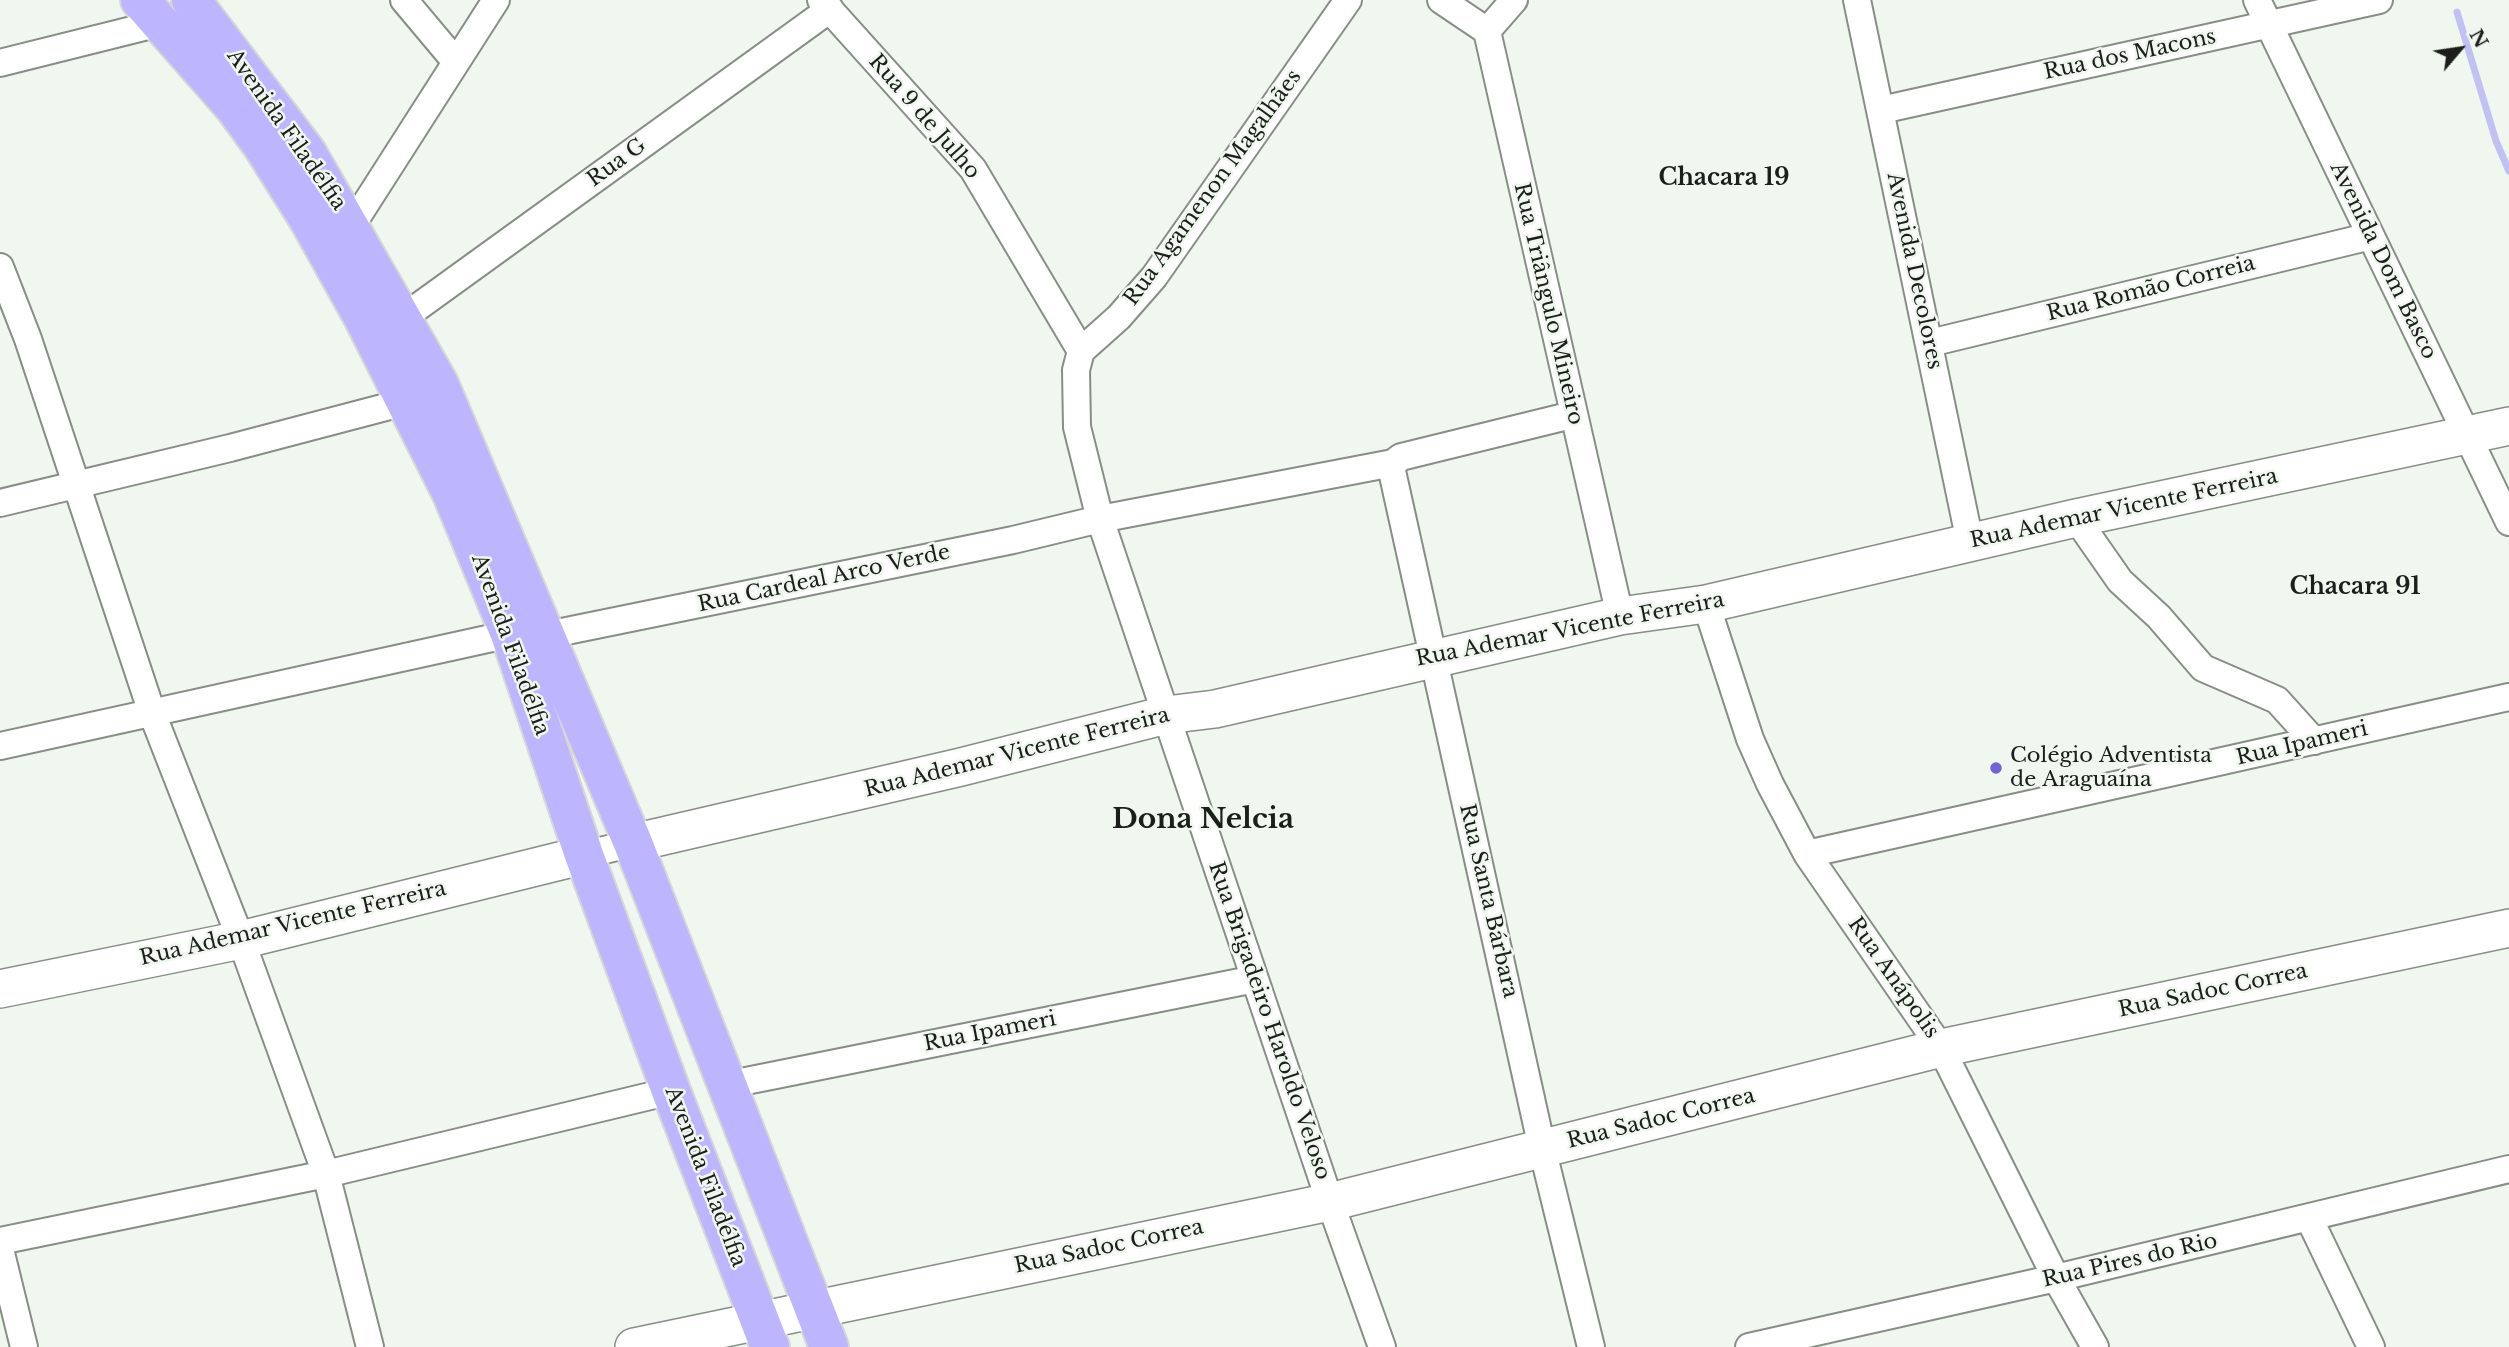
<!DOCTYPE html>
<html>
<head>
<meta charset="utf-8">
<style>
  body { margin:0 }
  #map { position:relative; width:2509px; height:1347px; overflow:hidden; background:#eff7ee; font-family:"Libre Baskerville",serif }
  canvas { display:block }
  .north { position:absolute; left:2425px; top:14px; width:70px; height:70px; -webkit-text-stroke:5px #eff7ee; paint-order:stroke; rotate:61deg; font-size:19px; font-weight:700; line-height:28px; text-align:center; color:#1b1e1b }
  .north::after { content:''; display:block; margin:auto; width:24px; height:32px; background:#1b1e1b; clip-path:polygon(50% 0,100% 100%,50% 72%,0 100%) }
</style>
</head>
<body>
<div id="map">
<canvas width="2509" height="1347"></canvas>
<div class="north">N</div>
</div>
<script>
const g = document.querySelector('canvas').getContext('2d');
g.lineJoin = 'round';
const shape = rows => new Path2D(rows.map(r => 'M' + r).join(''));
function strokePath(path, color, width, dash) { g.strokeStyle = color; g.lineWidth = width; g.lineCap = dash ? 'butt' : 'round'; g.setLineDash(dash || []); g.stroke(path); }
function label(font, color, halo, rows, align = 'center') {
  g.font = font + ' "Libre Baskerville",serif'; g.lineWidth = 5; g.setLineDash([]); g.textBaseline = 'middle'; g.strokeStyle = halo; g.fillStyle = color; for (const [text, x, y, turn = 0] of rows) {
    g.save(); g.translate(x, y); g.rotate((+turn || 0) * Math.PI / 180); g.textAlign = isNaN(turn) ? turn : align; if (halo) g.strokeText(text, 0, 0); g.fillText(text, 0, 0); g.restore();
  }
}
strokePath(shape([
  [2457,12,2496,141,2509,171]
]), '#c2c1f3', 7);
const street = shape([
  [404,0,456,62],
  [821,0,973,169,1081,351],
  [1348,0,1154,277,1119,317,1081,351,1076,370,1077,427,1100,519,1330,1202,1382,1347],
  [1441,0,1487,31],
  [1514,0,1487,31,1620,616],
  [1857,0,1970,542],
  [2257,0,2509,522],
  [0,63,160,23],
  [1881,110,2379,0],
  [352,225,496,0],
  [0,267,28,339,152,713,241,940,326,1174,370,1347],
  [404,317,830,9],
  [1930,343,2371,236],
  [1572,415,1401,457,1393,463,1392,471,1542,1148,1591,1347],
  [0,503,230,448,405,402],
  [2076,518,2120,581,2159,617,2203,668,2277,700,2314,741],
  [1706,604,1750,739,1770,784,1807,854,1941,1048,2056,1278,2095,1347],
  [547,635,1013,540,1100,519,1393,463],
  [0,746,510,634],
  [1807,854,2509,697],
  [584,855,633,843],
  [726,1085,1255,979],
  [2309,1218,2371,1347],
  [0,1241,326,1174,671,1091],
  [0,1249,24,1347],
  [1749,1347,2056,1278,2509,1169]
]);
const secondary = shape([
  [633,843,961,767,1166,715,1215,709,1620,616,1706,604,2076,518,2509,426],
  [0,989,241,940,584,855],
  [634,1347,1330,1202,1941,1048,2509,928]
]);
const primary = shape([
  [140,0,235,108,262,145,309,220,363,317,452,494,510,634,584,855,671,1091,770,1347],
  [191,0,307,153,439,384,633,843,829,1347]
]);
strokePath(street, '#868e86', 30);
strokePath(secondary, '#868e86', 40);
strokePath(primary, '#d6d6d6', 42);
strokePath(street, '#fff', 26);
strokePath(secondary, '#fff', 37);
strokePath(primary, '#bdb5fd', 38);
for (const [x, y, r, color] of [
  [1996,768,7,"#7362dc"]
]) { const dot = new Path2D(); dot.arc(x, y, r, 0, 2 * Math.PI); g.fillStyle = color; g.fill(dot); strokePath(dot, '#eff7ee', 2.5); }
label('21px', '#1b1e1b', '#eff7ee', [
  ["Rua dos Macons",2130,55,-12],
  ["Rua 9 de Julho",924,117,49],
  ["Avenida Filadélfia",286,130,55],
  ["Rua G",617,163,-36],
  ["Rua Agamenon Magalhães",1213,188,-54],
  ["Avenida Dom Basco",2383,261,64],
  ["Avenida Decolores",1914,271,78],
  ["Rua Romão Correia",2151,289,-14],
  ["Rua Triângulo Mineiro",1548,304,77],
  ["Rua Ademar Vicente Ferreira",2124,509,-12],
  ["Rua Cardeal Arco Verde",824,579,-12],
  ["Rua Ademar Vicente Ferreira",1570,630,-11],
  ["Avenida Filadélfia",510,645,70],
  ["Rua Ipameri",2302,744,-13],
  ["Rua Ademar Vicente Ferreira",1017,753,-14],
  ["Rua Santa Bárbara",1488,901,77],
  ["Rua Ademar Vicente Ferreira",293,924,-13],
  ["Rua Anápolis",1893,978,55],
  ["Rua Sadoc Correa",2213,991,-12],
  ["Rua Brigadeiro Haroldo Veloso",1269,1021,71],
  ["Rua Ipameri",990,1032,-11],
  ["Rua Sadoc Correa",1661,1119,-14],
  ["Avenida Filadélfia",705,1177,69],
  ["Rua Sadoc Correa",1109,1247,-12],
  ["Rua Pires do Rio",2130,1261,-13]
]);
label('21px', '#1b1e1b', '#eff7ee', [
  ["Colégio Adventista",2010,756],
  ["de Araguaína",2010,780]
], 'left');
label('bold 23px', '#1b1e1b', '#eff7ee', [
  ["Chacara 19",1724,179],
  ["Chacara 91",2355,588]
]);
label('bold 28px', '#1b1e1b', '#eff7ee', [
  ["Dona Nelcia",1203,820]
]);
</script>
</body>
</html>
